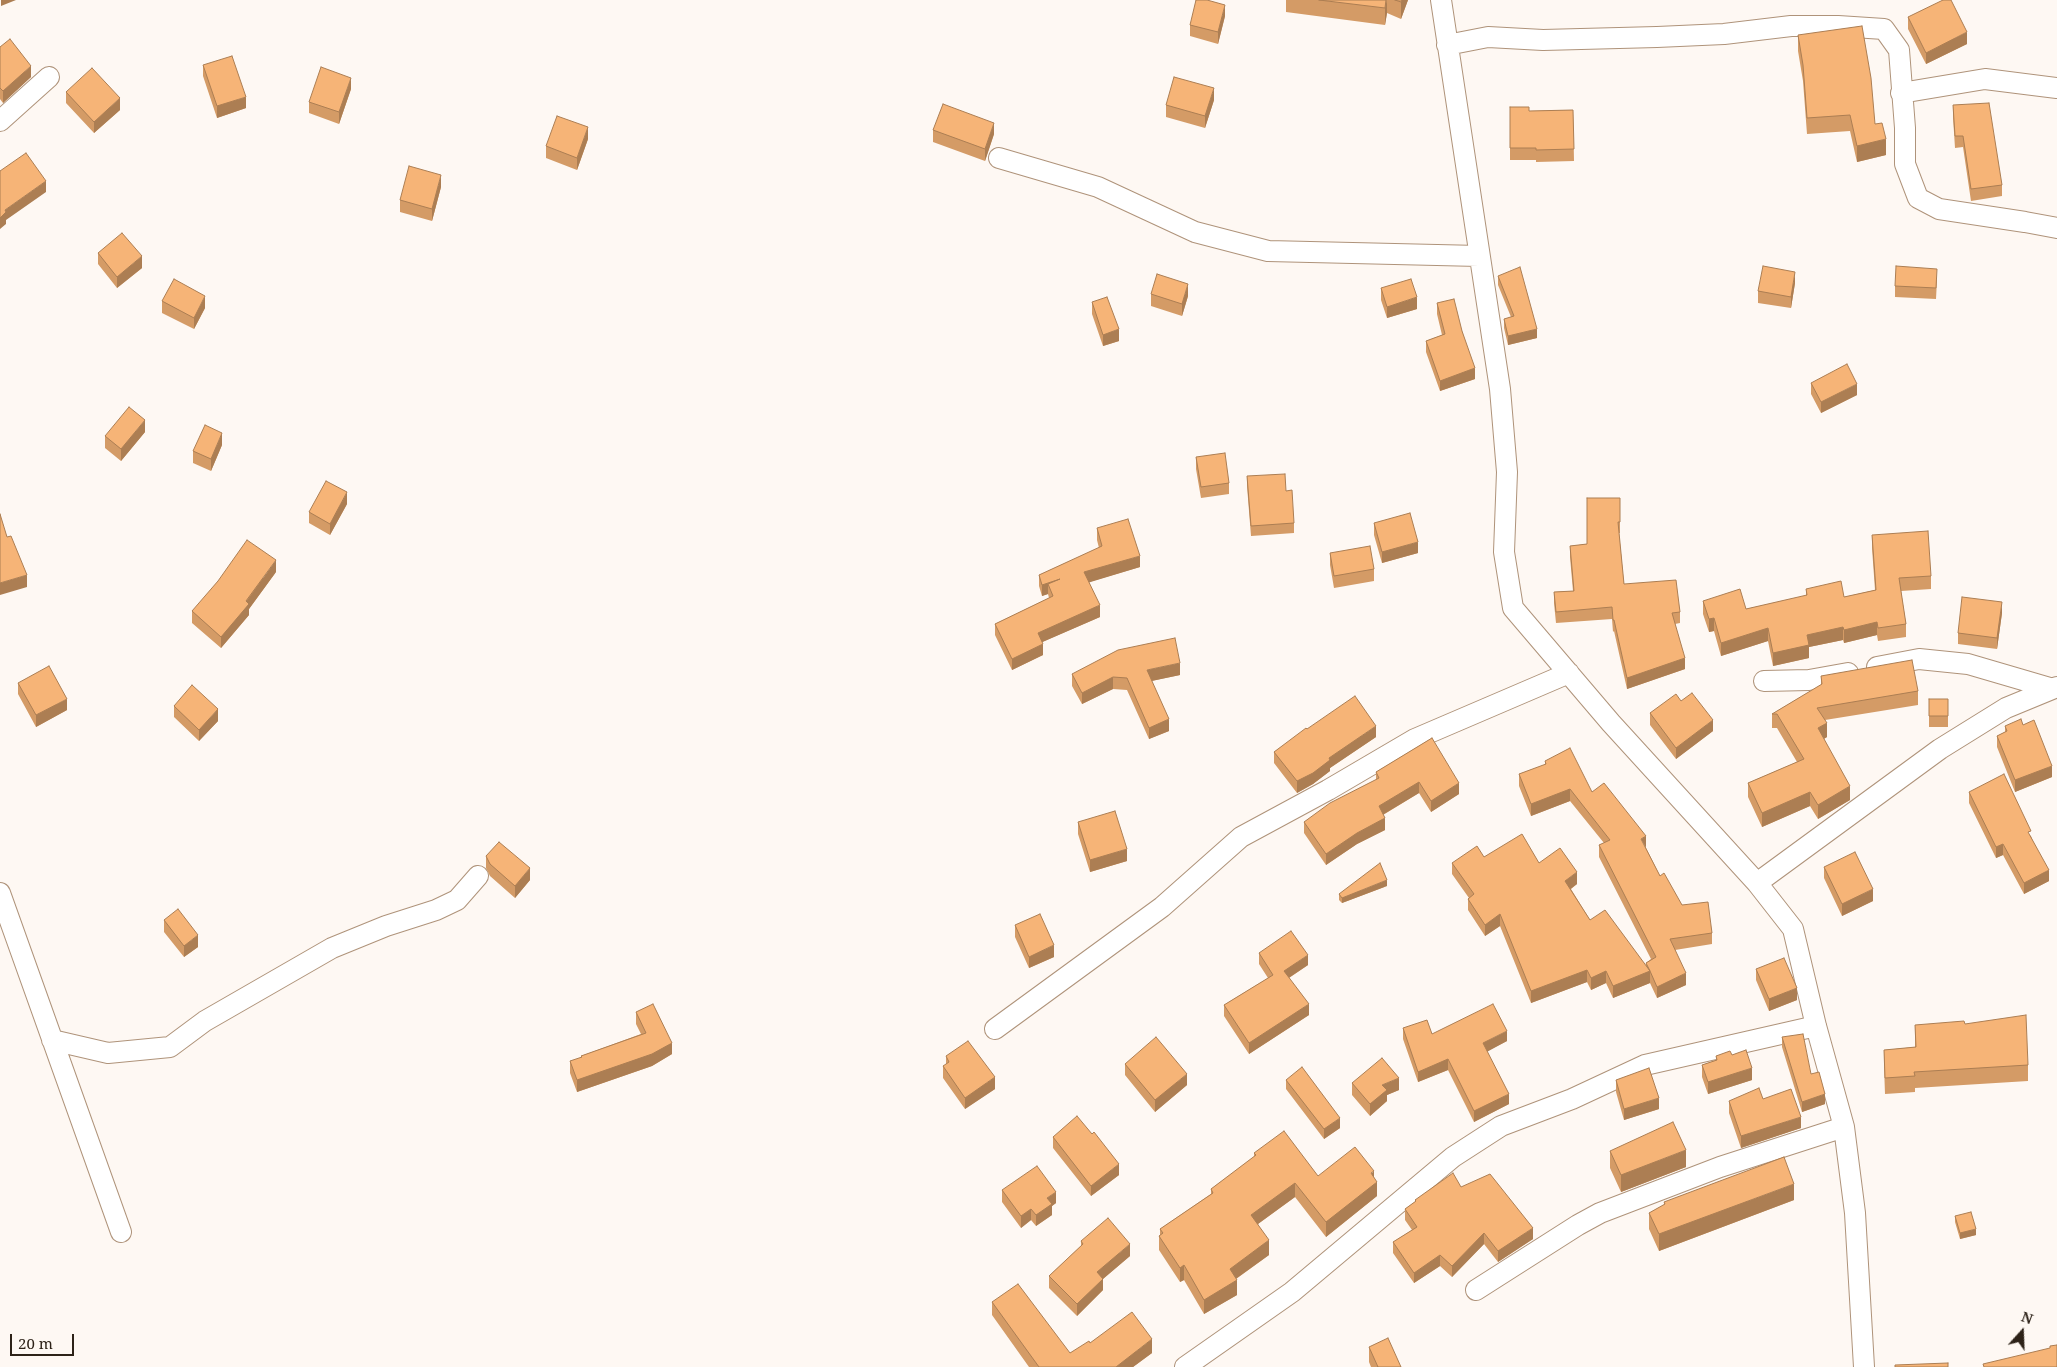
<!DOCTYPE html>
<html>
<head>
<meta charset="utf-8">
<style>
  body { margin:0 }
  #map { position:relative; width:2057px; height:1367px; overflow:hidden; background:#fef8f3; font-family:"Noto Serif",serif }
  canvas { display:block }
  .north { position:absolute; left:1997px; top:1307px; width:50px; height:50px; -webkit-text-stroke:4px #fef8f3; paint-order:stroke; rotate:20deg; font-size:14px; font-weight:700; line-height:20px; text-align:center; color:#2d2218 }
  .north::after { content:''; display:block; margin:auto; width:18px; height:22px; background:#2d2218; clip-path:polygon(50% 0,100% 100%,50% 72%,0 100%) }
  .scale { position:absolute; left:10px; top:1334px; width:64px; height:22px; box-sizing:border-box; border:2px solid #2d2218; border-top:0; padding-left:6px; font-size:15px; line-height:18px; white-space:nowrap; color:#2d2218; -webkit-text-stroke:4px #fef8f3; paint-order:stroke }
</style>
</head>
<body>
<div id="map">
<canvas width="2057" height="1367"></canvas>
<div class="north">N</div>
<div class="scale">20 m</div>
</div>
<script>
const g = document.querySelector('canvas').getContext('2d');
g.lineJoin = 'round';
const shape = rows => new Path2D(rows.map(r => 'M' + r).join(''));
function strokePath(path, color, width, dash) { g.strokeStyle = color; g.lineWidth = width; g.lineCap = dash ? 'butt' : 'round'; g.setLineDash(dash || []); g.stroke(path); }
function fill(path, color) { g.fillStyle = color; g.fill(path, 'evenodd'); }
const minor = shape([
  [1441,0,1500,389,1507,472,1504,552,1513,608,1611,723,1757,883,1793,929,1816,1026,1844,1127,1855,1213,1864,1367],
  [1447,45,1488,37,1543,40,1657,37,1724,34,1791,26,1838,26,1884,29,1899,50,1905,128,1905,164,1918,198,1939,209,2025,222,2057,228],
  [1901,93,1985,79,2057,88],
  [0,121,49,77],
  [999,158,1098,187,1195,232,1268,251,1479,256],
  [1877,667,1919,659,1968,664,2050,688],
  [1764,681,1809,680,1848,673],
  [1757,883,1940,749,2006,708,2057,687],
  [0,893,121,1232],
  [995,1029,1162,907,1241,837,1328,790,1415,739,1569,673],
  [52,1040,108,1053,170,1047,205,1021,332,948,386,926,436,910,457,900,478,876],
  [1476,1290,1578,1225,1600,1213,1720,1167,1844,1127],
  [1185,1367,1292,1292,1453,1157,1501,1126,1572,1099,1645,1065,1816,1026]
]);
strokePath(minor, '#af937a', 22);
strokePath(minor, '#fff', 20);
fill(shape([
  [1286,0,1408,0,1401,19,1387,13,1385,25,1286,12],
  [1225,16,1218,44,1190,36,1190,25],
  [1908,17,1967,44,1926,64,1908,29],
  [1798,35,1875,124,1886,155,1857,162,1850,131,1807,134,1803,81,1798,51],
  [0,47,31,77,3,103,0,99],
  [203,65,246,108,217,118,203,76],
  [351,89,339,124,309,113,309,102],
  [66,92,120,110,94,133,66,103],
  [1214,100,1205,128,1166,117,1166,105],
  [1953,105,2002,185,2002,196,1971,201,1963,147,1955,148,1953,117],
  [1510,107,1529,111,1573,110,1574,161,1536,162,1536,160,1510,160],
  [933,130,994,134,985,161,933,142],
  [588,139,577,170,546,158,546,146],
  [441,187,432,221,400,212,400,200],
  [98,253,142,268,117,288,98,264],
  [1498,276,1537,338,1508,345,1504,328,1504,319,1511,317,1498,285],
  [1937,280,1936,299,1895,297,1895,286],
  [1795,283,1791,308,1758,303,1758,291],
  [1381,288,1417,309,1387,318,1381,300],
  [1151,294,1188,296,1182,316,1151,306],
  [162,301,205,308,194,329,162,313],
  [1092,302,1119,341,1103,346,1092,314],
  [1437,303,1462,331,1475,379,1440,391,1426,352,1426,341,1442,335,1437,314],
  [1811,383,1857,395,1821,413,1811,394],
  [145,432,121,461,105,448,105,436],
  [222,445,211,471,193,463,193,451],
  [1196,457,1229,483,1229,494,1201,498,1196,469],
  [1247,476,1294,523,1294,533,1251,536,1247,486],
  [1620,498,1620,533,1619,533,1624,584,1680,612,1680,623,1675,624,1685,669,1627,689,1614,631,1613,632,1612,619,1556,623,1554,603,1554,592,1573,591,1570,557,1570,546,1587,544],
  [347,504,330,535,309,523,309,512],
  [1374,523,1418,553,1382,563,1374,535],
  [1097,528,1140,567,1089,582,1100,617,1042,642,1043,655,1012,670,995,635,995,624,1049,598,1048,594,1042,596,1039,586,1039,575,1099,548,1097,540],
  [1872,535,1931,576,1931,589,1901,591,1906,624,1906,637,1878,641,1877,635,1844,643,1843,640,1809,647,1809,658,1773,666,1768,641,1721,656,1714,631,1709,632,1703,614,1703,601,1746,609,1806,596,1806,589,1844,597,1875,590,1872,548],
  [1330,553,1374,569,1374,581,1334,588,1330,565],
  [276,572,249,609,249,615,221,648,192,623,192,611],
  [2002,613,1997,649,1958,644,1958,633],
  [1072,674,1180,675,1151,681,1169,731,1149,739,1127,690,1113,689,1082,704,1072,686],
  [1821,676,1918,691,1918,705,1825,720,1827,737,1824,739,1850,800,1818,819,1810,806,1762,827,1748,797,1748,783,1797,762,1777,728,1772,728,1772,714,1821,685],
  [18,683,67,710,36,727,18,694],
  [1929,699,1948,699,1948,727,1929,727],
  [1681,701,1713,731,1676,759,1650,725,1650,713],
  [174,706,218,721,199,741,174,717],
  [2023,725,2052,777,2015,792,1997,747,1997,736,2005,732,2005,726],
  [1307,729,1376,737,1330,768,1330,771,1313,784,1297,793,1274,763,1274,752],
  [1432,738,1459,794,1431,812,1419,793,1383,815,1385,830,1357,844,1326,865,1304,833,1304,822,1376,780,1376,772],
  [1545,761,1592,792,1646,848,1660,876,1682,905,1712,933,1712,944,1675,950,1686,985,1657,998,1650,983,1613,998,1606,983,1591,990,1587,982,1531,1003,1500,926,1485,936,1468,910,1468,899,1469,898,1452,874,1452,863,1484,857,1539,863,1577,884,1571,889,1590,920,1646,966,1646,963,1651,959,1599,857,1599,845,1604,843,1570,801,1531,816,1519,786,1519,774,1545,765],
  [1969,792,2031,836,2049,881,2024,894,2003,855,1996,858,1969,803],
  [1078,822,1127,861,1090,872,1078,834],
  [486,856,530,880,515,898,490,876,486,868],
  [1824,867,1873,901,1842,916,1824,878],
  [1387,886,1342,903,1339,900,1339,894],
  [164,920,198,947,184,957,164,932],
  [1015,925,1054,957,1029,968,1015,937],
  [1259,953,1308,965,1289,978,1309,1015,1249,1054,1224,1016,1224,1005,1268,978,1259,964],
  [1756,969,1797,1000,1769,1011,1756,980],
  [636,1012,672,1054,652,1066,577,1092,570,1073,570,1061,581,1058,581,1056,641,1034,636,1024],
  [1965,1024,2028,1065,2028,1081,1915,1088,1915,1092,1885,1094,1884,1066,1884,1050,1915,1047,1915,1025],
  [1403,1028,1432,1034,1507,1041,1487,1051,1509,1104,1474,1122,1448,1070,1418,1082,1403,1039],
  [1782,1037,1825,1104,1802,1112,1782,1047],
  [1732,1055,1752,1080,1708,1094,1702,1077,1702,1065,1716,1060,1716,1056],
  [946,1056,995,1089,965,1109,943,1078,943,1066,946,1065],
  [1125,1064,1187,1085,1155,1112,1125,1075],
  [1286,1080,1340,1128,1324,1139,1286,1089],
  [1616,1080,1659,1109,1624,1120,1616,1092],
  [1352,1083,1399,1090,1387,1095,1387,1101,1370,1116,1352,1095],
  [1729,1101,1801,1128,1741,1148,1729,1113],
  [1053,1137,1119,1175,1091,1196,1053,1148],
  [1610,1151,1686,1167,1621,1192,1610,1168],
  [1254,1153,1318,1176,1374,1177,1377,1196,1326,1237,1295,1197,1258,1224,1269,1255,1236,1279,1237,1295,1204,1314,1184,1280,1180,1282,1159,1250,1159,1236,1160,1235,1160,1229,1211,1194,1211,1189,1254,1157],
  [1461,1187,1533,1239,1498,1262,1484,1244,1452,1277,1440,1266,1414,1283,1393,1253,1393,1242,1412,1230,1405,1220,1405,1209,1415,1202,1415,1200],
  [1002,1190,1056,1203,1052,1206,1052,1215,1036,1226,1031,1220,1021,1228,1002,1202],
  [1794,1200,1659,1251,1649,1229,1649,1213,1664,1205,1664,1202],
  [1955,1216,1976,1235,1960,1239,1955,1222],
  [1081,1241,1130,1256,1103,1279,1103,1290,1077,1316,1049,1288,1049,1276,1081,1246],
  [992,1302,1070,1353,1090,1343,1152,1353,1133,1367,1029,1367,992,1315],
  [1369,1347,1401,1367,1371,1367,1369,1362]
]), '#d49b66');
fill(shape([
  [1,0,16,0,1,6],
  [1387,0,1387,13,1385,25,1385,8],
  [1402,0,1408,0,1401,19,1401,2],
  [1225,5,1225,16,1218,44,1218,32],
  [1967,32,1967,44,1926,64,1926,53],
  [31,66,31,77,3,103,3,91],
  [351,78,351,89,339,124,339,112],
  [1214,88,1214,100,1205,128,1205,116],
  [246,97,246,108,217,118,217,106],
  [120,98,120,110,94,133,94,122],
  [994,123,994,134,985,161,985,149],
  [588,127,588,139,577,170,577,158],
  [1886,139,1886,155,1857,162,1857,146],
  [441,175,441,187,432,221,432,209],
  [46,181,46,192,6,220,6,224,0,229,0,218,5,210],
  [142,256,142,268,117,288,117,277],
  [1795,272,1795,283,1791,308,1791,297],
  [1188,284,1188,296,1182,316,1182,304],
  [205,296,205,308,194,329,194,318],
  [1417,297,1417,309,1387,318,1387,307],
  [1119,329,1119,341,1103,346,1103,335],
  [1537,329,1537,338,1508,345,1508,336],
  [1475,368,1475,379,1440,391,1440,381],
  [1857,384,1857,395,1821,413,1821,402],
  [145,420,145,432,121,461,121,449],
  [222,433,222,445,211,471,211,459],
  [347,492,347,504,330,535,330,524],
  [1418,542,1418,553,1382,563,1382,552],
  [1140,556,1140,567,1084,584,1084,572],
  [276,560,276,572,249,609,249,615,221,648,221,637],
  [27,575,27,587,0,595,0,583],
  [1060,579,1048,584,1048,594,1042,596,1042,585],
  [2002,602,2002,613,1997,649,1997,638],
  [1100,605,1100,617,1038,644,1038,633],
  [1714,618,1714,631,1709,632,1709,619],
  [1877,622,1877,635,1844,643,1844,630],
  [1843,627,1843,640,1809,647,1809,658,1773,666,1773,653,1807,635],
  [1768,628,1768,641,1721,656,1721,643],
  [1043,644,1043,655,1012,670,1012,659],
  [1685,658,1685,669,1627,689,1627,678],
  [1180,663,1180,675,1147,682,1147,670],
  [1113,677,1113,689,1082,704,1082,693],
  [67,699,67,710,36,727,36,715],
  [218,709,218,721,199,741,199,730],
  [1169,719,1169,731,1149,739,1149,728],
  [1713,720,1713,731,1676,759,1676,748],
  [1827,723,1827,737,1818,742,1818,728],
  [1376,726,1376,737,1330,768,1330,771,1313,784,1297,793,1297,781,1329,758],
  [2052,766,2052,777,2015,792,2015,780],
  [1419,782,1419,793,1379,817,1379,806],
  [1459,783,1459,794,1431,812,1431,801],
  [1850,786,1850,800,1818,819,1818,805],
  [1570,789,1570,801,1531,816,1531,804],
  [1810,792,1810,806,1762,827,1762,813],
  [1385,818,1385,830,1357,844,1326,865,1326,854,1357,833],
  [1646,836,1646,848,1641,839],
  [2003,844,2003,855,1996,858,1996,847],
  [1127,849,1127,861,1090,872,1090,860],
  [530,868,530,880,515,898,515,886],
  [2049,870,2049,881,2024,894,2024,883],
  [1577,872,1577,884,1565,893,1565,881],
  [1387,880,1387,886,1342,903,1342,898],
  [1873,889,1873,901,1842,916,1842,904],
  [1500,914,1500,926,1485,936,1485,925],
  [198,935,198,947,184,957,184,946],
  [1054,945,1054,957,1029,968,1029,957],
  [1308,955,1308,965,1284,981,1284,971],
  [1587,970,1587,982,1531,1003,1531,991],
  [1606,971,1606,983,1591,990,1591,978],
  [1650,971,1650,983,1613,998,1613,986],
  [1686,973,1686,985,1657,998,1657,987],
  [1797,988,1797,1000,1769,1011,1769,999],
  [1309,1004,1309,1015,1249,1054,1249,1043],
  [1507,1031,1507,1041,1483,1054,1483,1043],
  [672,1043,672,1054,652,1066,577,1092,577,1080],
  [1448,1059,1448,1070,1418,1082,1418,1072],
  [1752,1068,1752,1080,1708,1094,1708,1082],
  [1187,1074,1187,1085,1155,1112,1155,1100],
  [995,1077,995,1089,965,1109,965,1098],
  [1399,1078,1399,1090,1387,1095,1387,1101,1370,1116,1370,1104,1382,1085],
  [1509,1094,1509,1104,1474,1122,1474,1111],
  [1825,1094,1825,1104,1802,1112,1802,1102],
  [1659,1098,1659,1109,1624,1120,1624,1109],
  [1801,1117,1801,1128,1741,1148,1741,1136],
  [1340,1118,1340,1128,1324,1139,1324,1129],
  [1686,1150,1686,1167,1621,1192,1621,1175],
  [1119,1164,1119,1175,1091,1196,1091,1186],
  [1374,1171,1374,1184,1377,1182,1377,1196,1326,1237,1326,1222],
  [1295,1183,1295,1197,1251,1229,1251,1215],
  [1794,1184,1794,1200,1659,1251,1659,1234],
  [1056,1192,1056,1203,1052,1206,1052,1215,1036,1226,1036,1215,1047,1198],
  [1031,1209,1031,1220,1021,1228,1021,1216],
  [1533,1228,1533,1239,1498,1262,1498,1251],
  [1976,1229,1976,1235,1960,1239,1960,1233],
  [1484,1233,1484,1244,1452,1277,1452,1266],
  [1269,1240,1269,1255,1230,1283,1230,1269],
  [1130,1244,1130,1256,1097,1284,1097,1272],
  [1440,1255,1440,1266,1414,1283,1414,1273],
  [1184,1265,1184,1280,1180,1282,1180,1268],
  [1103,1279,1103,1290,1077,1316,1077,1304],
  [1237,1280,1237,1295,1204,1314,1204,1300],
  [1152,1339,1152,1353,1133,1367,1116,1367]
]), '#ac7e53');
const building = shape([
  [1196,0,1207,0,1225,5,1218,32,1190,25,1196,0],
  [1319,0,1386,0,1385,8,1319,0],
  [1395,0,1402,0,1401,2,1395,0],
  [1943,0,1951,0,1967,32,1926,53,1908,17,1943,0],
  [1862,26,1871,78,1875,124,1882,123,1886,139,1857,146,1850,115,1807,118,1803,65,1798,35,1862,26],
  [10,39,31,66,3,91,0,88,0,47,10,39],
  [232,56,246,97,217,106,203,65,232,56],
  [321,67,351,78,339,112,309,102,321,67],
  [92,68,120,98,94,122,66,92,92,68],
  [1174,77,1214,88,1205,116,1166,105,1174,77],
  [1989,103,2002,185,1971,189,1963,136,1955,136,1953,105,1989,103],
  [943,104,994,123,985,149,933,130,943,104],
  [1510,107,1529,107,1529,111,1573,110,1574,149,1536,150,1536,148,1510,148,1510,107],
  [557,116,588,127,577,158,546,146,557,116],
  [26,153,46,181,5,210,6,212,0,218,0,171,26,153],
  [409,166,441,175,432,209,400,200,409,166],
  [122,233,142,256,117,277,98,253,122,233],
  [1763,266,1795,272,1791,297,1758,291,1763,266],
  [1896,266,1937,269,1936,288,1895,286,1896,266],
  [1520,267,1537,329,1508,336,1504,319,1514,316,1498,276,1520,267],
  [1157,274,1188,284,1182,304,1151,294,1157,274],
  [174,279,205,296,194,318,162,301,174,279],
  [1411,279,1417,297,1387,307,1381,288,1411,279],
  [1107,297,1119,329,1103,335,1092,302,1107,297],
  [1454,299,1462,331,1475,368,1440,381,1426,341,1445,334,1437,303,1454,299],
  [1847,364,1857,384,1821,402,1811,383,1847,364],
  [129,407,145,420,121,449,105,436,129,407],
  [205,425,222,433,211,459,193,451,205,425],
  [1225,453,1229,483,1201,487,1196,457,1225,453],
  [1285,474,1286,491,1292,490,1294,523,1251,526,1247,476,1285,474],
  [326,481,347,492,330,524,309,512,326,481],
  [1587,498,1620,498,1620,522,1618,522,1624,584,1676,580,1680,612,1672,613,1685,658,1627,678,1614,620,1613,620,1612,607,1556,612,1554,592,1574,591,1570,546,1587,544,1587,498],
  [1410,513,1418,542,1382,552,1374,523,1410,513],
  [0,514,7,537,11,536,27,575,0,583,0,514],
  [1128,519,1140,556,1084,572,1100,605,1038,633,1043,644,1012,659,995,624,1053,596,1048,584,1060,579,1042,585,1039,575,1102,546,1097,528,1128,519],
  [1928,531,1931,576,1899,578,1906,624,1878,628,1877,622,1844,630,1843,627,1807,635,1809,645,1773,653,1768,628,1721,643,1714,618,1709,619,1703,601,1740,589,1746,609,1807,595,1806,589,1841,581,1844,597,1876,590,1872,535,1928,531],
  [247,540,276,560,246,601,249,604,221,637,192,611,218,581,247,540],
  [1370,546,1374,569,1334,576,1330,553,1370,546],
  [1962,597,2002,602,1997,638,1958,633,1962,597],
  [1175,638,1180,663,1147,670,1169,719,1149,728,1127,678,1113,677,1082,693,1072,674,1118,650,1175,638],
  [1912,660,1918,691,1817,708,1827,723,1818,728,1850,786,1818,805,1810,792,1762,813,1748,783,1804,759,1777,714,1772,714,1822,684,1821,676,1912,660],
  [49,666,67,699,36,715,18,683,49,666],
  [192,685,218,709,199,730,174,706,192,685],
  [1692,693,1713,720,1676,748,1650,713,1676,694,1681,701,1692,693],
  [1355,696,1376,726,1329,758,1330,760,1313,773,1297,781,1274,752,1306,728,1307,729,1355,696],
  [1929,699,1948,699,1948,716,1929,716,1929,699],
  [2021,719,2023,725,2034,720,2052,766,2015,780,1997,736,2007,731,2005,726,2021,719],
  [1432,738,1459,783,1431,801,1419,782,1379,806,1385,818,1357,833,1326,854,1304,822,1330,803,1379,778,1376,772,1432,738],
  [1570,748,1592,792,1604,783,1646,836,1641,839,1660,876,1664,873,1682,905,1708,902,1712,933,1670,939,1686,973,1657,987,1650,971,1613,986,1606,971,1591,978,1587,970,1531,991,1500,914,1485,925,1468,899,1474,894,1452,863,1477,846,1484,857,1522,834,1539,863,1560,848,1577,872,1565,881,1590,920,1605,910,1650,971,1646,963,1656,957,1599,845,1610,840,1570,789,1531,804,1519,774,1546,764,1545,761,1570,748],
  [2004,774,2031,831,2028,832,2049,870,2024,883,2003,844,1996,847,1969,792,2004,774],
  [1115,811,1127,849,1090,860,1078,822,1115,811],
  [499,842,530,868,515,886,490,864,486,856,499,842],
  [1855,852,1873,889,1842,904,1824,867,1855,852],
  [1380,863,1387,880,1342,898,1339,894,1380,863],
  [178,909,198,935,184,946,164,920,178,909],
  [1040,914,1054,945,1029,957,1015,925,1040,914],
  [1291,931,1308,955,1284,971,1309,1004,1249,1043,1224,1005,1273,975,1259,953,1291,931],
  [1784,958,1797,988,1769,999,1756,969,1784,958],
  [653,1004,672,1043,652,1054,577,1080,570,1061,582,1057,581,1056,646,1033,636,1012,653,1004],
  [1493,1004,1507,1031,1483,1043,1509,1094,1474,1111,1448,1059,1418,1072,1403,1028,1427,1020,1432,1034,1493,1004],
  [2026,1015,2028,1065,1914,1072,1915,1076,1885,1078,1884,1050,1916,1047,1915,1025,1964,1021,1965,1024,2026,1015],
  [1803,1034,1811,1074,1819,1072,1825,1094,1802,1102,1782,1037,1803,1034],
  [1156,1037,1187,1074,1155,1100,1125,1064,1156,1037],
  [968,1041,995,1077,965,1098,943,1066,949,1062,946,1056,968,1041],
  [1746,1050,1752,1068,1708,1082,1702,1065,1717,1060,1716,1056,1730,1051,1732,1055,1746,1050],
  [1382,1058,1399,1078,1382,1085,1387,1090,1370,1104,1352,1083,1382,1058],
  [1302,1067,1340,1118,1324,1129,1286,1080,1302,1067],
  [1649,1068,1659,1098,1624,1109,1616,1080,1649,1068],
  [1759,1088,1763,1099,1791,1089,1801,1117,1741,1136,1729,1101,1759,1088],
  [1077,1116,1092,1134,1094,1132,1119,1164,1091,1186,1053,1137,1077,1116],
  [1673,1122,1686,1150,1621,1175,1610,1151,1673,1122],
  [1284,1131,1318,1176,1355,1147,1374,1171,1371,1173,1377,1182,1326,1222,1295,1183,1251,1215,1269,1240,1230,1269,1237,1280,1204,1300,1184,1265,1180,1268,1159,1236,1163,1233,1160,1229,1213,1193,1211,1189,1256,1155,1254,1153,1284,1131],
  [1784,1157,1794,1184,1659,1234,1649,1213,1665,1204,1664,1202,1784,1157],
  [1037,1166,1056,1192,1047,1198,1052,1204,1036,1215,1031,1209,1021,1216,1002,1190,1037,1166],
  [1453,1173,1461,1187,1490,1174,1533,1228,1498,1251,1484,1233,1452,1266,1440,1255,1414,1273,1393,1242,1417,1227,1405,1209,1416,1201,1415,1200,1453,1173],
  [1971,1212,1976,1229,1960,1233,1955,1216,1971,1212],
  [1108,1218,1130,1244,1097,1272,1103,1279,1077,1304,1049,1276,1083,1244,1081,1241,1108,1218],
  [1018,1284,1070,1353,1089,1341,1090,1343,1132,1312,1152,1339,1116,1367,1039,1367,992,1302,1018,1284],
  [1388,1338,1401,1367,1377,1367,1378,1367,1369,1347,1388,1338],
  [2057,1345,2057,1367,1984,1367,1983,1364,2050,1348,2050,1346,2057,1345],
  [1948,1363,1948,1367,1895,1367,1895,1365,1948,1363]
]);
fill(building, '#f6b477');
strokePath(building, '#ac7e53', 1);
</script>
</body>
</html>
